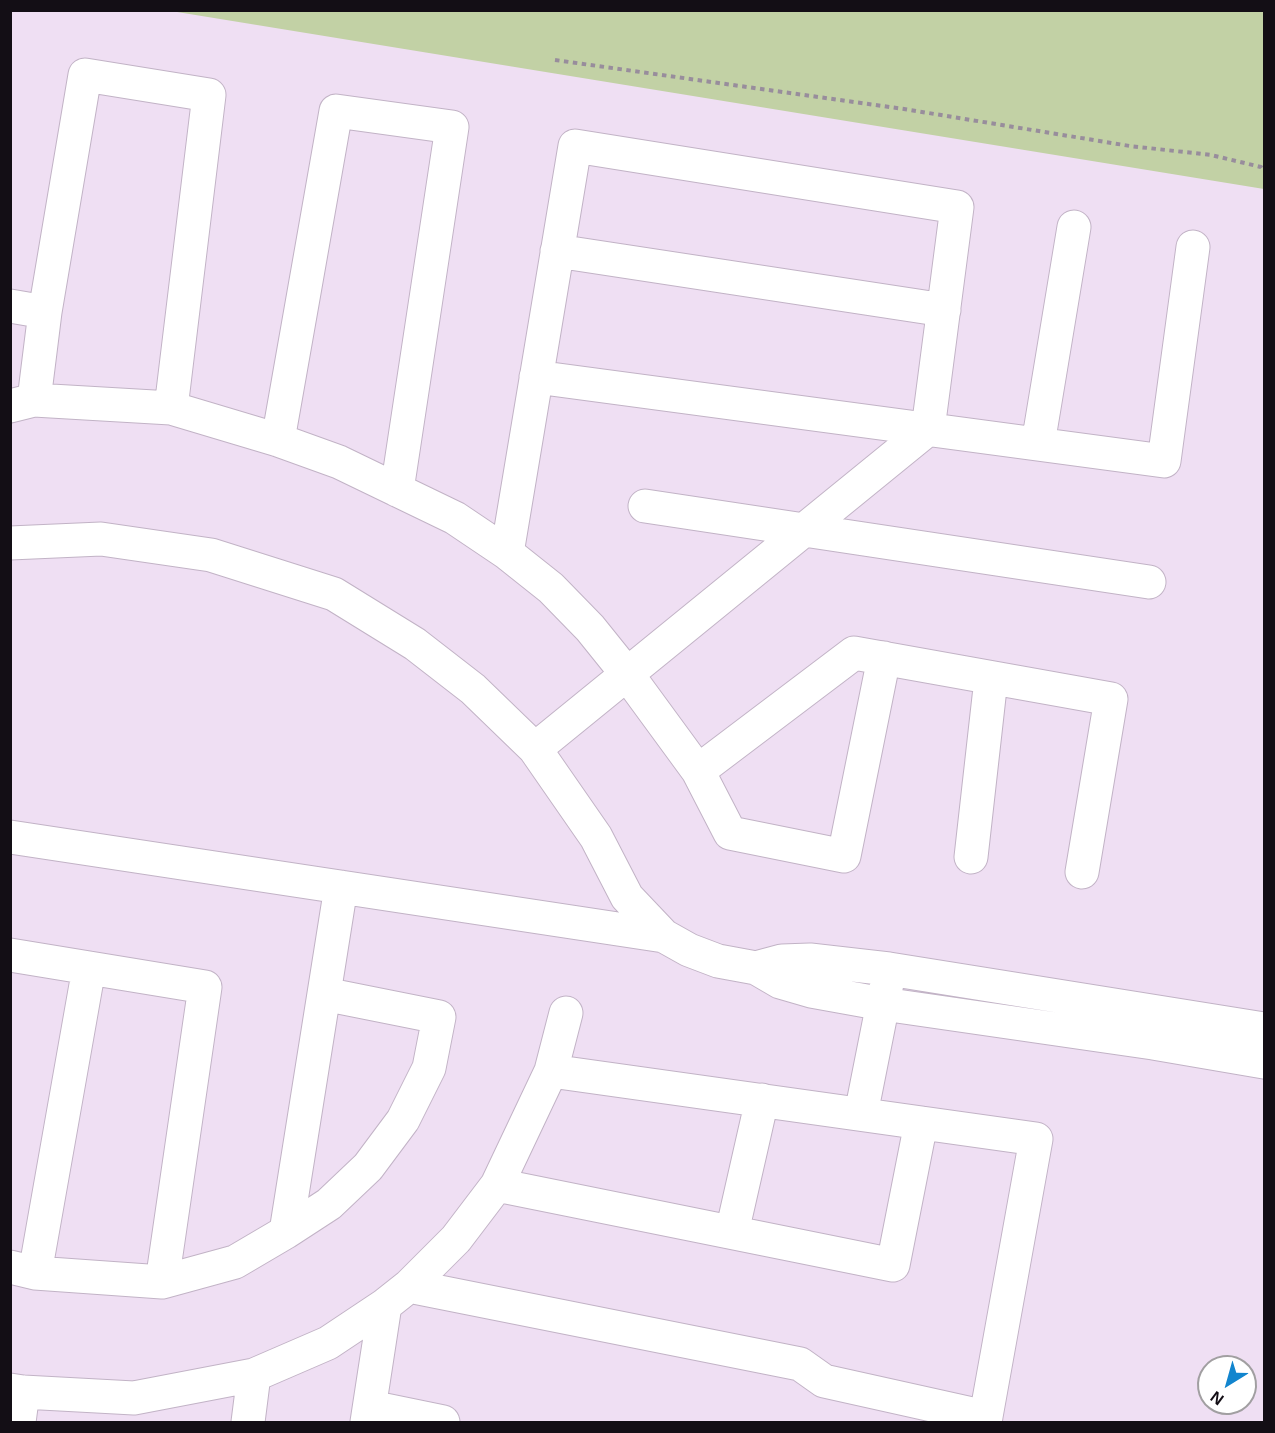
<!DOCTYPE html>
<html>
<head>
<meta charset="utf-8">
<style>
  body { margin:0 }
  #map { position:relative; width:1275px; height:1433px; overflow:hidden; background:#efdff3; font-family:Helvetica,sans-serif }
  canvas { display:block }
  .frame { position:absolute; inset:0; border:12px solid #130e15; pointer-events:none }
  .north { position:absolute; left:1197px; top:1355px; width:60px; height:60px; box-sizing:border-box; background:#fff; border:2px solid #a19fa1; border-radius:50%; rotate:217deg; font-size:16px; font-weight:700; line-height:24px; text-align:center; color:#130e15 }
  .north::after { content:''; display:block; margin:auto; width:21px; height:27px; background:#1285ce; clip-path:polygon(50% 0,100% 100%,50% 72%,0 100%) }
</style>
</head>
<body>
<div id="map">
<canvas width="1275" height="1433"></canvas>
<div class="frame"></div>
<div class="north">N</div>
</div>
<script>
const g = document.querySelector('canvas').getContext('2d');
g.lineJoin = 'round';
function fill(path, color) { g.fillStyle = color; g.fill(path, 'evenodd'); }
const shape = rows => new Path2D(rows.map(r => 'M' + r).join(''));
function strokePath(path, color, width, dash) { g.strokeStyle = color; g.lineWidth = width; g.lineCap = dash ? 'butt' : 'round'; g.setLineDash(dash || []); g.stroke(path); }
fill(shape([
  [171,11,1264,11,1264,189]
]), '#c2d1a5');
const minor = shape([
  [557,251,944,310],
  [10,306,45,312],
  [536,377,1164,461,1193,247],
  [34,400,45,312,85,75,209,95,171,408],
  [10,406,34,400,171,408,278,440,339,462,455,518,507,553,551,588,590,628,627,674,698,771,730,833,844,856,884,658],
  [278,440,336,111,452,127,397,490],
  [1038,444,1074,227],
  [645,506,1149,582],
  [10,543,101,539,211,555,334,594,415,644,473,689,535,749,596,837,627,897,664,936,689,950,718,961,756,968,780,982,811,991,883,1004,1153,1043,1264,1062],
  [507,553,575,146,957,207,928,429,535,749],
  [698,771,854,653,1111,699,1082,872],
  [10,837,664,936],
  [971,857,991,679],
  [10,955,205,987,162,1282],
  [756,968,782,961,810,960,889,969,1264,1029],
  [551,1071,1036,1139,985,1422],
  [861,1114,887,983],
  [497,1185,893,1265,921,1123],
  [286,1232,341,887],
  [732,1232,762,1100],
  [10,1267,35,1273,162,1282,235,1262,286,1232,329,1204,368,1167,403,1120,429,1068,439,1017,324,994],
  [35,1273,89,968],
  [409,1286,800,1364,824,1381,986,1417],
  [10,1390,23,1392,134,1398,254,1375,328,1343,385,1305,409,1286,456,1239,497,1185,551,1071,566,1013],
  [370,1407,443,1422],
  [19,1422,23,1392],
  [248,1422,254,1375],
  [367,1422,385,1305]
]);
strokePath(minor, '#c2b3c6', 35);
strokePath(shape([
  [555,60,904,109,1130,146,1211,155,1261,167,1264,171]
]), '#988d9c', 4, [4.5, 4.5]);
strokePath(minor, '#fff', 33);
</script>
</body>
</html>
